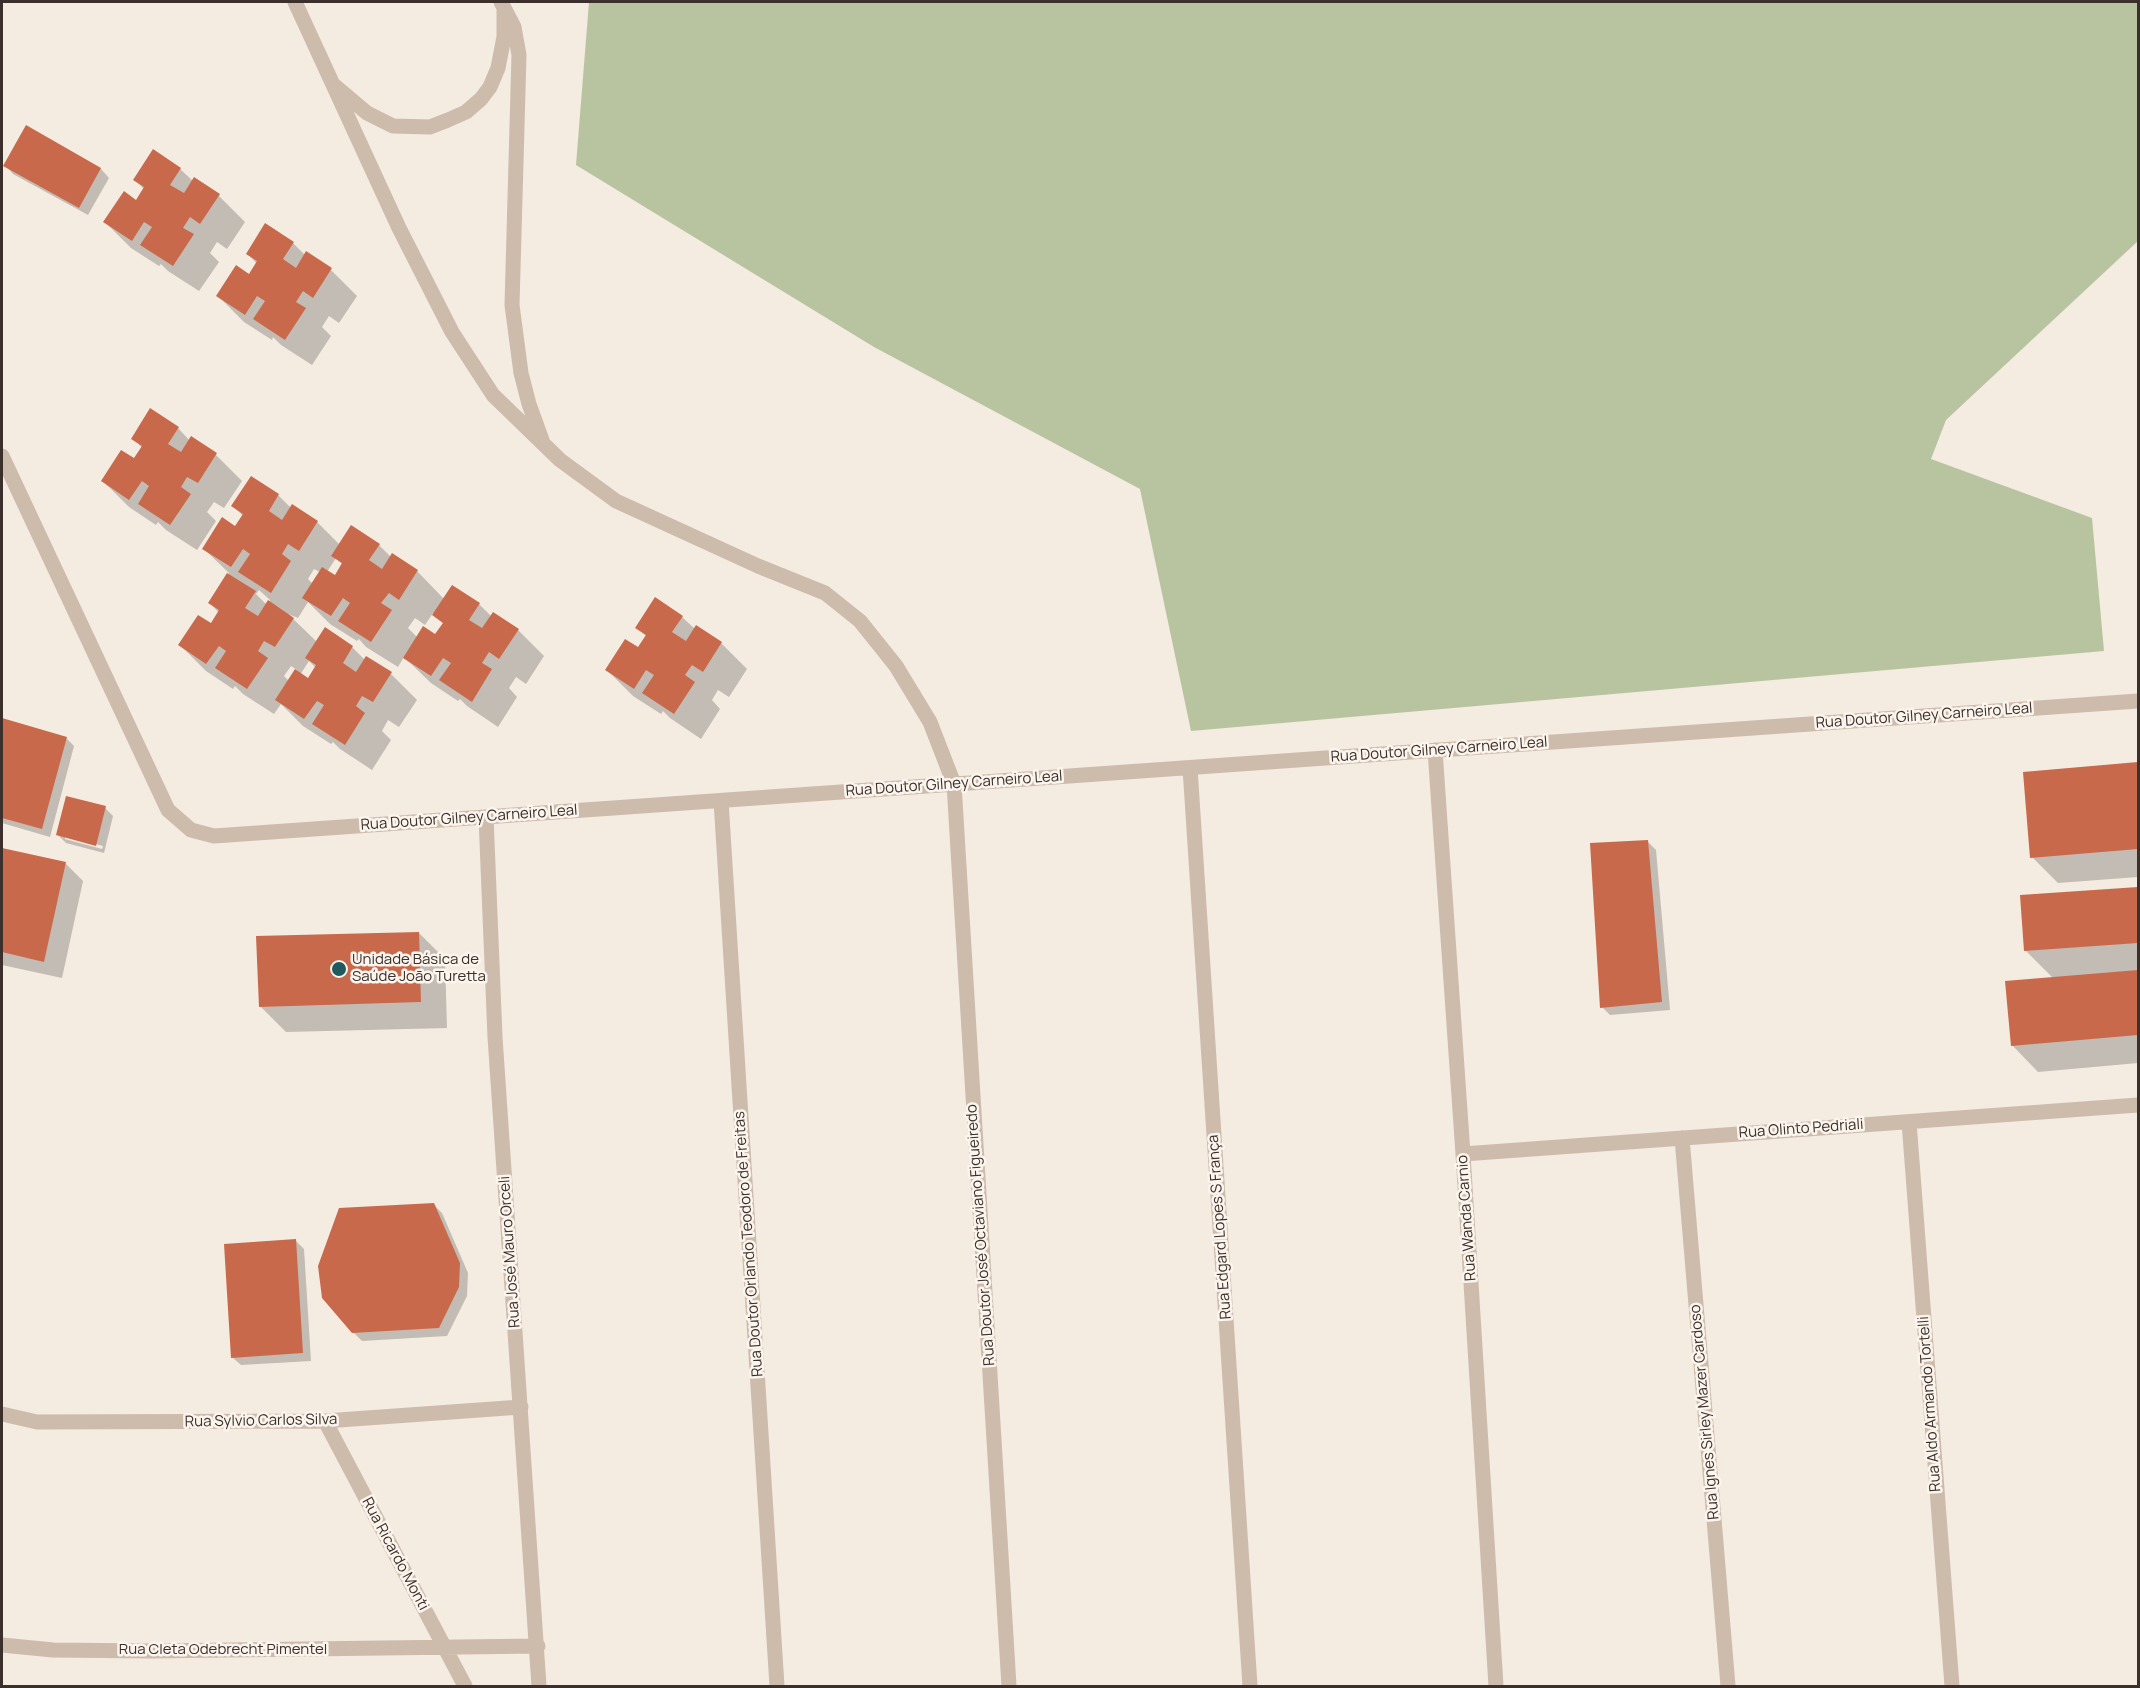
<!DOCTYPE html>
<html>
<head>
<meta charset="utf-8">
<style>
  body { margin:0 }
  #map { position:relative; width:2140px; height:1688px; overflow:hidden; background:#f4ebe1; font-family:Manrope,sans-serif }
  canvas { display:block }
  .frame { position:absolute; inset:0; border:3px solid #3b302b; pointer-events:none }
</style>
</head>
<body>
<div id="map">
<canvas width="2140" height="1688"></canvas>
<div class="frame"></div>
</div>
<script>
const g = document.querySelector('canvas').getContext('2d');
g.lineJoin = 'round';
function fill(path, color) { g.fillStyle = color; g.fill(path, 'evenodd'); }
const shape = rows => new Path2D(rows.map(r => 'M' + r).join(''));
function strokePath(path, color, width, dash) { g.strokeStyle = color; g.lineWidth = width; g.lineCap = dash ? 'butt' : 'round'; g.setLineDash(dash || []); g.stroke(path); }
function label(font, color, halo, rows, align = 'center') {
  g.font = font + ' Manrope,sans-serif'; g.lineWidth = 5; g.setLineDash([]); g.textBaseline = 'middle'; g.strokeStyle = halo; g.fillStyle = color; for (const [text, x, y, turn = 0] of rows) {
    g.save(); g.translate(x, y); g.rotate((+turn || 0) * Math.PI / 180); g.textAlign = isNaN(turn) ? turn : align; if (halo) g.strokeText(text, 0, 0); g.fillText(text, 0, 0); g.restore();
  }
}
fill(shape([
  [589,2,2138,2,2138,241,1946,420,1931,459,2092,518,2104,651,1191,731,1140,489,874,347,576,165]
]), '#b8c4a0');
fill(shape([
  [26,127,101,169,109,178,88,215,13,174,5,165],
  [153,152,180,169,193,181,219,196,245,222,227,249,217,242,210,253,219,262,199,291,168,271,161,264,159,266,131,248,105,222,137,202,144,189,135,180],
  [293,243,306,256,307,253,331,270,357,296,339,323,329,316,322,327,331,336,312,365,281,345,273,337,272,340,244,322,218,296,249,276,257,264,248,254],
  [178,428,190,441,192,438,216,455,242,481,224,508,214,502,207,512,216,521,197,550,166,530,158,522,156,525,129,507,103,481,134,460,142,448,133,438],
  [252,478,278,495,291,508,317,522,340,545,379,545,391,557,417,571,444,599,479,604,492,617,518,630,544,656,526,684,516,677,509,688,517,697,498,727,467,706,460,699,458,701,431,683,404,657,398,667,366,647,359,639,357,641,330,624,308,602,298,618,288,614,317,642,325,629,352,647,365,660,391,674,417,700,399,727,388,720,382,731,391,740,372,770,340,749,333,742,331,744,303,726,281,704,274,714,243,694,235,686,233,689,206,671,180,645,211,625,219,613,210,603,229,573,204,549,235,528,243,516,233,506],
  [336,558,343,565,335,577,327,572],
  [314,569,320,572,313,584,308,579],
  [259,590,270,600,267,605,256,594],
  [433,613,444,624,436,637,417,637,408,628,415,618,425,625],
  [309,661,316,668,308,680,300,675],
  [291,666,297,670,289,681,284,676],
  [682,617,695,629,721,643,747,669,729,697,718,690,712,700,720,709,701,739,670,718,663,711,661,714,633,696,607,670,638,650,647,637,637,627],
  [2,720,66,738,74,746,50,837,2,823],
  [2138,764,2138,877,2058,883,2032,857,2024,773],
  [105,808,113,816,104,853,66,843,58,835],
  [65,836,103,846,102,849,65,839],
  [1648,842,1656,850,1670,1010,1610,1015,1602,1007],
  [2,849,66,864,83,881,62,978,2,965],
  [2138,888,2138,1063,2038,1072,2012,1045,2053,978,2025,950,2022,897],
  [419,933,445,959,447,1028,286,1032,260,1006],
  [433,1204,442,1213,468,1273,467,1296,447,1336,362,1341,353,1332],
  [296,1241,304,1249,311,1361,241,1365,232,1357]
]), '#0003');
fill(shape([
  [26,125,101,168,79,208,3,166],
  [153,149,181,168,170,185,184,193,194,177,220,194,200,224,190,217,183,228,194,234,173,266,140,245,152,227,144,222,132,241,103,222,124,191,136,200,144,187,133,180],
  [265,223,294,242,283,259,296,268,306,251,332,268,313,298,303,291,296,302,306,308,285,340,253,319,265,301,257,296,245,315,216,296,236,265,249,274,257,261,246,254],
  [150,408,179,427,168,444,181,452,191,436,217,453,198,483,187,477,181,487,191,494,170,525,138,504,149,486,142,481,129,500,101,481,121,450,134,458,142,446,131,439],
  [251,476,279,494,269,511,282,520,292,504,318,521,299,551,288,544,282,554,291,561,271,593,238,572,250,554,243,549,231,567,202,549,222,517,235,526,243,514,231,506],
  [351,525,380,544,369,560,382,569,392,553,418,570,399,600,389,593,381,603,392,610,371,642,338,621,350,603,343,598,331,616,302,598,322,567,335,575,342,563,331,556],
  [227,573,256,591,245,608,258,616,268,600,294,618,275,647,264,641,258,651,268,658,247,689,215,668,226,651,219,646,206,664,178,645,198,615,211,623,219,610,208,603],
  [452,585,480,603,469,620,482,628,493,612,519,629,499,659,489,652,482,663,492,669,472,702,439,680,451,663,443,658,431,676,403,658,423,626,435,634,443,623,432,615],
  [655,597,683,616,672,632,686,641,696,625,722,642,703,672,692,665,685,675,695,682,674,714,642,693,654,675,646,670,634,689,605,670,625,639,638,647,646,635,635,628],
  [325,627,353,646,343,663,356,672,366,656,392,672,373,702,362,696,356,706,365,713,345,745,312,724,324,705,317,701,304,719,275,700,295,669,308,678,316,665,305,658],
  [2,718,67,737,42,829,2,818],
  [2138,762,2138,849,2030,858,2023,772],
  [66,796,106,806,96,846,56,835],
  [1648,840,1662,1002,1600,1008,1590,843],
  [2,848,66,862,44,962,2,952],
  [2138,887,2138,943,2024,951,2020,895],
  [419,932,421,1002,259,1007,256,936],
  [2138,970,2138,1035,2011,1046,2005,981],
  [434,1203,460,1263,459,1287,439,1328,352,1333,322,1298,318,1266,339,1208],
  [296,1239,303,1353,231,1358,224,1244]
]), '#c8694b');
strokePath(shape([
  [295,2,399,228,452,332,493,395,560,460,616,501,758,566,825,593,860,621,896,666,930,722,954,784,1009,1686],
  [501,2,514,27,519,55,512,305,521,373,529,404,542,440],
  [335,86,367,113,393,126,430,127,448,120,466,112,481,99,490,87,498,68,504,37,504,11],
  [2,456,168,810,191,830,214,836,2138,701],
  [1435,750,1463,1154,1496,1686],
  [1190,768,1250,1686],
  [721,801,777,1686],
  [486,817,495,1037,539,1686],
  [1909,1122,1952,1686],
  [1682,1138,1728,1686],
  [1463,1154,2138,1105],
  [2,1414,37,1422,325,1421,521,1407],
  [325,1421,465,1686],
  [2,1645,53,1650,151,1651,538,1646]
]), '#cdbbac', 15);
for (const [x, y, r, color] of [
  [339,969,8,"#1f5a5e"]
]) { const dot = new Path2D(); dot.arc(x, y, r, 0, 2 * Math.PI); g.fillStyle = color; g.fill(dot); strokePath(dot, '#fbf5ee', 2); }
label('15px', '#3b302b', '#fbf5ee', [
  ["Rua Doutor Gilney Carneiro Leal",1924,716,-4],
  ["Rua Doutor Gilney Carneiro Leal",1439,750,-4],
  ["Rua Doutor Gilney Carneiro Leal",954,784,-4],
  ["Rua Doutor Gilney Carneiro Leal",469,818,-4],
  ["Rua Olinto Pedriali",1801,1129,-4],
  ["Rua Wanda Carnio",1467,1218,-94],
  ["Rua Edgard Lopes S França",1220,1227,-94],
  ["Rua Doutor José Octaviano Figueiredo",981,1235,-94],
  ["Rua Doutor Orlando Teodoro de Freitas",749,1244,-94],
  ["Rua José Mauro Orceli",510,1252,-94],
  ["Rua Aldo Armando Tortelli",1930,1404,-94],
  ["Rua Ignes Sirley Mazer Cardoso",1705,1412,-95],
  ["Rua Sylvio Carlos Silva",261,1421,-1],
  ["Rua Ricardo Monti",395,1554,62],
  ["Rua Cleta Odebrecht Pimentel",223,1650]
]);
label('15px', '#3b302b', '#fbf5ee', [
  ["Unidade Básica de",352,960],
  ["Saúde João Turetta",352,977]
], 'left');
</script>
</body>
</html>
